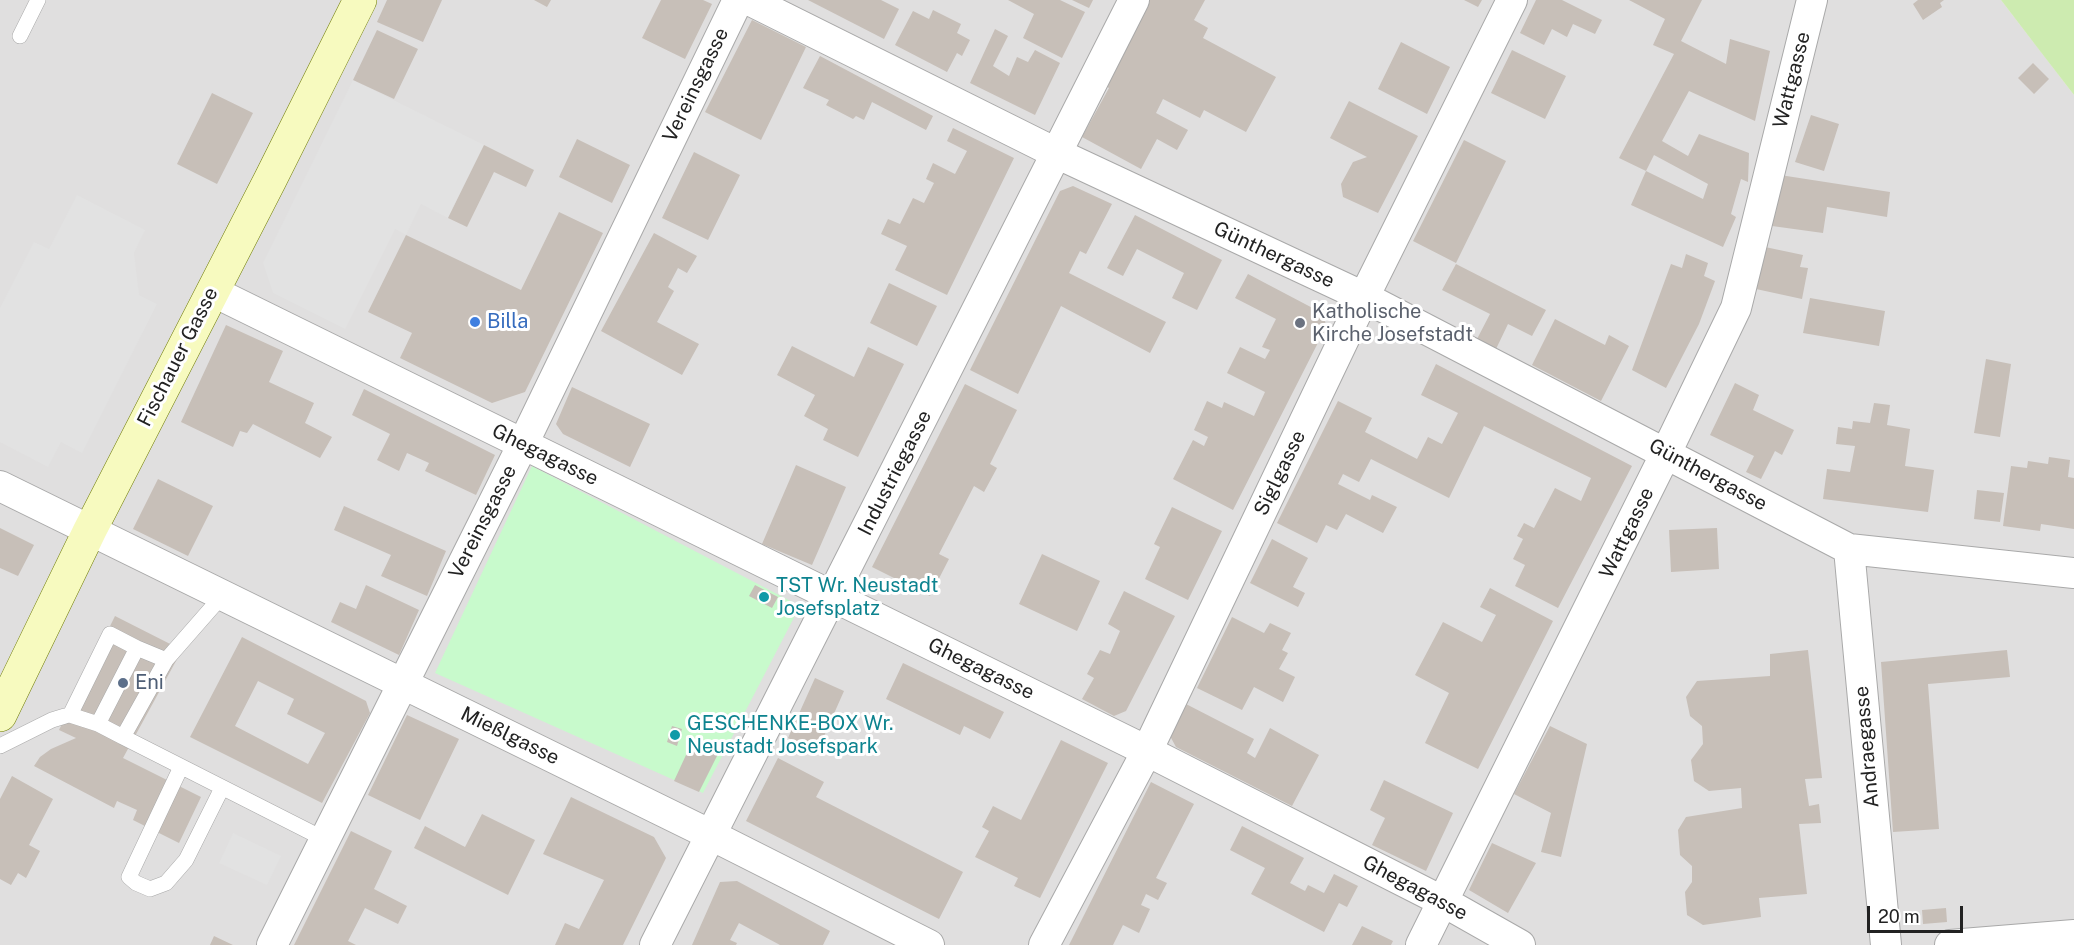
<!DOCTYPE html>
<html>
<head>
<meta charset="utf-8">
<style>
  body { margin:0 }
  #map { position:relative; width:2074px; height:945px; overflow:hidden; background:#f2efe9; font-family:"Public Sans",sans-serif }
  canvas { display:block }
  .scale { position:absolute; left:1867px; top:906px; width:96px; height:27px; box-sizing:border-box; border:3px solid #222; border-top:0; padding-left:8px; font-size:18px; line-height:21px; white-space:nowrap; color:#222; -webkit-text-stroke:4px #fff; paint-order:stroke }
</style>
</head>
<body>
<div id="map">
<canvas width="2074" height="945"></canvas>
<div class="scale">20 m</div>
</div>
<script>
const g = document.querySelector('canvas').getContext('2d');
g.lineJoin = 'round';
function fill(path, color) { g.fillStyle = color; g.fill(path, 'evenodd'); }
const shape = rows => new Path2D(rows.map(r => 'M' + r).join(''));
function strokePath(path, color, width, dash) { g.strokeStyle = color; g.lineWidth = width; g.lineCap = dash ? 'butt' : 'round'; g.setLineDash(dash || []); g.stroke(path); }
function label(font, color, halo, rows, align = 'center') {
  g.font = font + ' "Public Sans",sans-serif'; g.lineWidth = 6; g.setLineDash([]); g.textBaseline = 'middle'; g.strokeStyle = halo; g.fillStyle = color; for (const [text, x, y, turn = 0] of rows) {
    g.save(); g.translate(x, y); g.rotate((+turn || 0) * Math.PI / 180); g.textAlign = isNaN(turn) ? turn : align; if (halo) g.strokeText(text, 0, 0); g.fillText(text, 0, 0); g.restore();
  }
}
fill(shape([
  [0,0,2001,0,2074,95,2074,945,0,945]
]), '#e0dfdf');
fill(shape([
  [2001,0,2074,0,2074,95,2040,51]
]), '#cdebb0');
fill(shape([
  [532,466,800,606,703,793,435,673]
]), '#c8facc');
fill(shape([
  [353,80,484,145,448,218,421,204,406,235,395,229,345,329,273,293,263,263],
  [77,195,145,230,134,253,139,295,157,304,82,453,61,442,48,467,0,442,0,308,34,242,49,249],
  [233,833,281,856,267,885,219,863]
]), '#e2e2e2');
fill(shape([
  [387,0,442,0,423,42,377,22],
  [534,0,551,0,547,7],
  [661,0,703,0,712,4,685,59,642,38],
  [808,0,881,0,899,9,884,39],
  [1008,0,1060,0,1085,12,1062,58,1023,38,1034,14],
  [1072,0,1093,0,1089,8],
  [1146,0,1205,0,1194,20,1208,28,1203,38,1276,77,1246,132,1204,110,1200,118,1163,99,1156,113,1188,130,1177,150,1157,139,1141,169,1082,137,1109,88,1102,84],
  [1464,0,1482,0,1478,7],
  [1536,0,1562,0,1602,20,1595,34,1573,24,1567,37,1552,29,1544,45,1520,33],
  [1629,0,1702,0,1681,41,1726,64,1730,39,1770,51,1755,121,1689,91,1662,141,1688,156,1699,134,1749,153,1748,182,1741,179,1731,214,1736,217,1723,247,1631,205,1646,171,1703,199,1708,184,1654,155,1646,171,1619,158,1674,54,1653,45,1665,19],
  [1918,0,1944,0,1940,3,1942,7,1923,20,1913,4],
  [933,10,961,24,957,33,970,40,962,56,957,53,947,72,895,45,913,11,929,19],
  [752,20,806,47,761,140,705,112],
  [995,29,1008,36,993,66,1009,76,1017,57,1028,62,1035,50,1060,63,1035,115,970,83],
  [377,30,418,49,394,99,353,80],
  [1401,42,1450,67,1427,114,1378,89],
  [1512,50,1566,76,1545,119,1491,93],
  [820,56,933,116,926,130,872,102,864,120,856,116,853,119,826,105,829,100,803,88],
  [2033,63,2049,79,2034,94,2018,78],
  [212,93,253,113,217,184,177,164],
  [1349,101,1418,136,1378,213,1343,197,1341,184,1353,162,1367,157,1330,138],
  [1811,115,1839,124,1824,171,1795,162],
  [953,128,1014,158,947,295,895,270,907,246,881,234,888,219,900,224,913,198,924,203,934,183,926,179,933,163,955,174,967,151,947,141],
  [577,139,630,165,612,203,559,177],
  [1464,140,1506,161,1456,263,1413,241],
  [484,145,534,170,526,187,494,172,467,227,448,218],
  [694,152,740,175,708,240,662,218],
  [1780,175,1890,192,1887,217,1827,207,1823,233,1772,226],
  [1073,186,1112,204,1086,254,1080,251,1069,273,1166,322,1150,353,1061,306,1018,394,970,370,1060,191],
  [559,212,603,233,525,392,492,403,400,358,412,333,368,312,406,235,521,290],
  [1135,215,1222,260,1197,310,1172,298,1184,273,1137,249,1123,276,1107,268],
  [654,233,697,256,687,273,678,268,668,287,674,291,657,322,699,344,682,375,601,331],
  [1765,247,1803,255,1800,267,1808,268,1802,299,1756,289],
  [1686,254,1708,263,1704,276,1715,281,1699,324,1666,388,1632,370,1671,264,1682,268],
  [1456,264,1546,310,1532,336,1508,324,1496,349,1477,339,1490,314,1442,290],
  [1248,274,1324,314,1326,327,1233,510,1173,479,1193,440,1204,446,1208,437,1194,430,1207,401,1222,408,1224,402,1254,416,1265,392,1227,373,1240,347,1265,359,1270,350,1262,347,1276,319,1235,298],
  [889,283,937,306,917,346,870,323],
  [1810,298,1885,311,1879,346,1803,333],
  [1555,319,1605,345,1609,335,1629,346,1601,401,1532,365],
  [226,325,283,351,269,382,314,403,305,423,332,437,320,458,253,424,247,433,240,431,233,447,181,422],
  [792,346,854,377,868,347,904,364,858,457,823,440,828,429,804,416,815,395,777,375],
  [1986,359,2011,364,2000,437,1974,433],
  [1436,364,1632,466,1558,608,1515,586,1525,565,1513,559,1523,539,1517,536,1524,523,1534,528,1555,488,1581,501,1591,478,1484,426,1449,498,1371,459,1359,482,1343,474,1338,484,1370,500,1372,495,1397,507,1383,533,1346,514,1337,530,1326,525,1317,543,1277,523,1338,401,1372,418,1365,432,1417,459,1428,437,1442,444,1458,413,1421,395],
  [1735,383,1759,395,1753,410,1794,430,1782,455,1775,451,1761,479,1746,472,1754,456,1710,435],
  [965,384,1017,410,990,464,997,468,984,492,974,486,939,554,949,559,930,596,872,567],
  [572,387,650,424,630,467,563,434,556,424],
  [364,389,495,455,476,495,425,471,429,463,407,453,399,471,377,460,390,434,352,415],
  [1874,403,1890,405,1887,425,1910,429,1905,466,1934,470,1928,512,1823,499,1827,469,1850,472,1855,446,1836,444,1838,427,1852,429,1853,421,1870,423],
  [2049,457,2070,460,2068,477,2074,478,2074,529,2041,524,2040,531,2003,526,2011,466,2027,468,2028,461,2048,464],
  [796,465,846,487,812,565,762,544],
  [158,479,213,506,188,556,133,529],
  [1977,490,2004,493,2000,522,1974,519],
  [344,506,446,551,427,596,381,576,391,555,334,530],
  [1172,507,1222,531,1188,600,1145,579,1160,547,1154,544],
  [0,528,34,545,18,576,0,568],
  [1717,528,1719,569,1671,572,1669,530],
  [1272,539,1308,558,1293,587,1305,593,1298,607,1250,583],
  [1042,554,1100,581,1077,631,1019,604],
  [366,585,419,610,399,655,331,622,340,602,356,609],
  [755,585,778,597,772,608,749,596],
  [1490,588,1553,621,1478,769,1425,743,1449,693,1415,675,1443,622,1482,642,1496,615,1480,607],
  [1124,591,1175,616,1126,711,1114,716,1082,699,1094,678,1087,674,1100,650,1110,654,1120,631,1108,624],
  [115,616,182,650,123,758,201,797,179,843,133,820,137,810,117,801,114,808,34,766,40,757,51,749,76,738,59,730],
  [1232,617,1264,633,1270,623,1291,633,1282,650,1288,653,1279,669,1295,677,1283,702,1254,687,1242,710,1197,688],
  [242,637,366,701,370,713,322,803,190,737],
  [258,681,294,699,287,714,325,733,308,764,235,726],
  [1808,650,1822,778,1805,779,1809,806,1819,804,1821,823,1799,824,1807,894,1759,898,1761,917,1703,925,1687,915,1685,892,1692,882,1692,866,1680,855,1678,830,1686,817,1742,808,1741,788,1709,791,1694,781,1691,760,1703,744,1702,726,1690,716,1686,697,1697,681,1770,676,1770,654],
  [2007,650,2010,677,1928,684,1939,829,1893,832,1881,662],
  [903,663,1004,712,990,739,964,726,960,735,886,699],
  [815,678,844,691,817,752,788,738],
  [1186,704,1254,739,1247,753,1255,758,1270,728,1319,755,1292,806,1176,747,1170,736],
  [407,715,459,739,420,820,368,795],
  [672,726,682,729,677,746,667,742],
  [1550,726,1587,744,1561,857,1541,852,1551,813,1514,794],
  [1061,740,1108,763,1040,898,1014,886,1018,878,975,857,989,831,982,827,993,806,1021,820],
  [692,742,718,754,699,792,674,781],
  [778,758,824,782,816,797,963,872,939,919,746,821],
  [12,776,53,799,29,845,40,851,26,878,18,873,11,885,0,879,0,799],
  [1384,780,1453,813,1426,871,1372,845,1385,818,1370,810],
  [1151,782,1194,804,1156,878,1167,883,1158,900,1146,894,1141,905,1150,909,1139,933,1123,925,1113,945,1069,945],
  [571,797,654,837,666,858,623,945,555,945,565,923,579,929,604,880,543,854],
  [482,814,535,840,508,895,414,848,425,826,465,847],
  [1242,826,1304,858,1290,883,1305,891,1308,885,1324,893,1334,874,1358,886,1347,907,1339,903,1324,932,1251,894,1265,868,1230,850],
  [351,831,392,851,374,889,407,906,398,924,365,908,348,941,356,945,294,945],
  [1492,843,1536,863,1508,913,1469,890],
  [737,881,830,931,823,945,780,945,739,923,730,940,737,943,736,945,692,945,720,882],
  [1946,908,1947,922,1923,924,1922,910],
  [1362,926,1393,941,1391,945,1352,945],
  [214,936,233,945,210,945]
]), '#c7bfb8');
const lane = shape([
  [20,36,38,0],
  [137,648,166,660],
  [98,724,123,737,166,660,222,596],
  [123,737,324,839],
  [0,746,52,720,65,716,70,715,98,724,137,648,110,634,70,715],
  [181,767,129,877,136,883,150,889,166,883,186,860,222,788]
]);
const street = shape([
  [749,0,1056,153,1364,297,1849,549,2074,573],
  [212,291,1147,751,1444,902,1520,945],
  [0,486,711,835,929,945],
  [1849,549,1886,945],
  [272,945,523,444,738,0],
  [655,945,1134,0],
  [1044,945,1147,751,1364,297,1512,0],
  [1421,945,1666,453,1736,308,1812,0],
  [1950,945,2074,935]
]);
const secondary = shape([
  [0,715,90,530,270,180,360,0]
]);
strokePath(lane, '#a9a9a9', 16);
strokePath(street, '#a9a9a9', 32);
strokePath(secondary, '#707d05', 34);
strokePath(lane, '#fff', 15);
strokePath(street, '#fff', 30);
strokePath(secondary, '#f7fabf', 33);
for (const [x, y, r, color] of [
  [475,322,6,"#3f7fe0"],
  [1300,323,6,"#6b7280"],
  [764,597,6,"#0f9aa8"],
  [123,683,6,"#5c6f8a"],
  [675,735,6,"#0f9aa8"]
]) { const dot = new Path2D(); dot.arc(x, y, r, 0, 2 * Math.PI); g.fillStyle = color; g.fill(dot); strokePath(dot, '#fff', 2); }
label('20px', '#222', '#fff', [
  ["Wattgasse",1792,80,-76],
  ["Vereinsgasse",696,85,-64],
  ["Günthergasse",1274,255,25],
  ["Fischauer Gasse",178,357,-63],
  ["Ghegagasse",545,455,26],
  ["Industriegasse",895,473,-63],
  ["Siglgasse",1280,473,-64],
  ["Günthergasse",1708,475,28],
  ["Vereinsgasse",483,522,-63],
  ["Wattgasse",1627,533,-64],
  ["Ghegagasse",981,669,26],
  ["Mießlgasse",510,736,26],
  ["Andraegasse",1867,747,-95],
  ["Ghegagasse",1415,888,28]
]);
label('20px', '#5b616d', '#fff', [
  ["Katholische",1312,312],
  ["Kirche Josefstadt",1312,335]
], 'left');
label('20px', '#366cbe', '#fff', [
  ["Billa",487,322]
], 'left');
label('20px', '#0d838f', '#fff', [
  ["TST Wr. Neustadt",776,586],
  ["Josefsplatz",776,609],
  ["GESCHENKE-BOX Wr.",687,724],
  ["Neustadt Josefspark",687,747]
], 'left');
label('20px', '#4e5e75', '#fff', [
  ["Eni",135,683]
], 'left');
</script>
</body>
</html>
